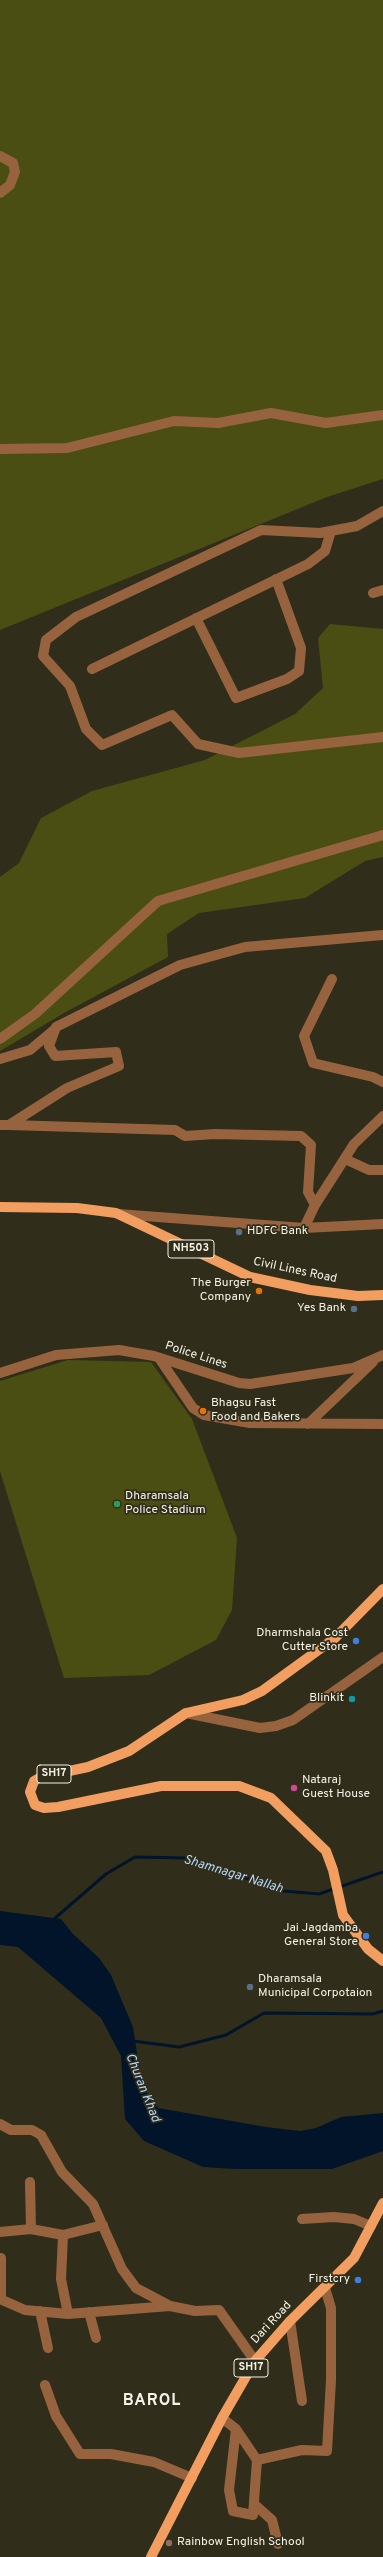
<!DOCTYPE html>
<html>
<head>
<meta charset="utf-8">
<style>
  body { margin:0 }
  canvas { display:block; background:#302d1a }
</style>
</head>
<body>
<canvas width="383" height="2557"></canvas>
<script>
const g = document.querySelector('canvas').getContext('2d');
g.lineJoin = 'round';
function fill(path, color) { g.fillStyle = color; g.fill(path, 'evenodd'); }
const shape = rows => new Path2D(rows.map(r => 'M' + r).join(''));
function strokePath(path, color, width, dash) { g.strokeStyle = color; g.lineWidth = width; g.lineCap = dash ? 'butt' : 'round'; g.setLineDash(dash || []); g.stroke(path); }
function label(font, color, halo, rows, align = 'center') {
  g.font = font + ' Overpass,sans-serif'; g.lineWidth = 3.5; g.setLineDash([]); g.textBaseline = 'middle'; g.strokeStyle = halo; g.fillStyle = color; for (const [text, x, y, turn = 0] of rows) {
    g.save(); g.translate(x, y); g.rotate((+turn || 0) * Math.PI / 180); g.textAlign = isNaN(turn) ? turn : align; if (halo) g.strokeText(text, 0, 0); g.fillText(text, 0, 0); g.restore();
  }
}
fill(shape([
  [0,0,383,0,383,479,327,497,0,630],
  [330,624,383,629,383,857,365,861,305,898,199,913,167,934,168,957,64,1013,0,1051,0,877,19,863,41,818,92,791,205,760,295,714,323,688,318,638],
  [68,1360,151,1362,192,1419,237,1538,232,1610,216,1640,149,1675,64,1678,0,1471,0,1381]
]), '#4a4e13');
fill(shape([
  [0,1911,61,1919,73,1934,99,1958,111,1975,133,2027,141,2080,148,2095,158,2108,266,2127,300,2131,316,2128,341,2117,383,2113,383,2151,332,2169,234,2169,203,2167,144,2141,125,2119,121,2056,101,2018,18,1947,0,1945]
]), '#011429');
strokePath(shape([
  [54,1919,106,1874,135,1857,187,1858,284,1891,319,1894,383,1872],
  [133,2041,179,2047,226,2035,264,2013,373,2014,383,2011]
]), '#011429', 3);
strokePath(shape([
  [0,156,13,163,15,172,10,185,0,193],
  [0,449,67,448,174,421,218,423,271,413,326,423,383,415],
  [383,511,357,526,320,533,261,530,76,617,46,640,43,656,70,686,86,729,102,745,172,715,198,744,239,753,383,737],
  [373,593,383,590],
  [196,618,236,698,287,679,299,671,301,648,276,579],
  [92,669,308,564,325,551,331,531],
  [332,979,304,1036,313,1063,373,1077,383,1082],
  [0,1039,35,1014,158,901,383,835],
  [0,1059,30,1050,55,1029],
  [0,1125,9,1125,67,1088,119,1066,116,1052,55,1056,49,1046,56,1027,180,965,245,947,383,935],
  [9,1125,175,1130,185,1136,215,1134,301,1136,311,1145,308,1192,315,1205],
  [345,1159,369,1170,383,1170],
  [118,1214,304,1228,383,1224],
  [304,1228,315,1205,354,1144,383,1116],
  [159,1358,193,1408,204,1415,250,1423,383,1424],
  [0,1373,56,1355,119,1350,154,1356,239,1383,250,1384,353,1368,383,1355],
  [308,1424,373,1362],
  [186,1713,260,1728,276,1726,293,1720,383,1657],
  [0,2124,11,2130,32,2130,41,2135,62,2172,93,2204,122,2269,136,2288,170,2306],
  [30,2182,31,2229],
  [302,2219,334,2217,354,2219,371,2226],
  [0,2232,31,2229,63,2235,103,2225],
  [63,2235,61,2279,68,2314],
  [1,2258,1,2299],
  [0,2299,25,2310,68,2314,170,2306,195,2311,219,2310,255,2361],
  [40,2311,48,2348],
  [89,2312,96,2338],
  [290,2321,302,2401],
  [45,2385,56,2416,80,2454,111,2454,154,2462,192,2478],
  [222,2418,236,2429,257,2460,253,2515,233,2511,229,2490,236,2429],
  [257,2460,302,2450,327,2451,331,2380,331,2308,325,2288],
  [254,2504,272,2520,278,2544]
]), '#96633e', 10);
strokePath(shape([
  [0,1207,77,1208,116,1213,250,1277,310,1290,358,1296,383,1295],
  [383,1589,335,1638,262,1691,243,1700,186,1713,129,1751,88,1767,41,1777,34,1781,30,1792,35,1805,44,1808,58,1807,161,1786,239,1786,271,1798,326,1851,333,1870,343,1915,368,1949,383,1961],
  [151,2557,222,2418,255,2361,290,2321,354,2258,383,2203]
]), '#f29e60', 10);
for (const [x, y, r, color] of [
  [239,1232,4,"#5c6f8a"],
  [259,1291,4,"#e8710a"],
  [354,1309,4,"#5c6f8a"],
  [203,1411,4,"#e8710a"],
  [117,1504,4,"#2e9e5b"],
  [356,1641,4,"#3f7fe0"],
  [352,1699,4,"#0f9aa8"],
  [294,1788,4,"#d1479c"],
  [366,1936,4,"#3f7fe0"],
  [250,1987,4,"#5c6f8a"],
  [358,2280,4,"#3f7fe0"],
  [169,2543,4,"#8d6e63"]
]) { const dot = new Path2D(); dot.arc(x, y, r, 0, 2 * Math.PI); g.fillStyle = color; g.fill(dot); strokePath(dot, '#302d1a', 1.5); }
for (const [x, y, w] of [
  [191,1249,46],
  [54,1774,34],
  [251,2368,34]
]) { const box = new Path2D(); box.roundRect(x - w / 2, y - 9, w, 18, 3); g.fillStyle = '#302d1a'; g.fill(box); strokePath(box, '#f5f3e7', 1); }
label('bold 11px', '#f5f3e7', null, [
  ["NH503",191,1249],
  ["SH17",54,1774],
  ["SH17",251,2368]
]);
label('12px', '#f5f3e7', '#302d1a', [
  ["HDFC Bank",247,1232],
  ["The Burger",251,1284,"right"],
  ["Company",251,1298,"right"],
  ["Yes Bank",346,1309,"right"],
  ["Bhagsu Fast",211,1404],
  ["Food and Bakers",211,1418],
  ["Dharamsala",125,1497],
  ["Police Stadium",125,1511],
  ["Dharmshala Cost",348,1634,"right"],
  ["Cutter Store",348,1648,"right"],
  ["Blinkit",344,1699,"right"],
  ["Nataraj",302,1781],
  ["Guest House",302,1795],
  ["Jai Jagdamba",358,1929,"right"],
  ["General Store",358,1943,"right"],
  ["Dharamsala",258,1980],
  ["Municipal Corpotaion",258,1994],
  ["Firstcry",350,2280,"right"],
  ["Rainbow English School",177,2543]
], 'left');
label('12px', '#f5f3e7', '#302d1a', [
  ["Civil Lines Road",295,1271,12],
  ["Police Lines",196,1356,18],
  ["Dari Road",272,2323,-47]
]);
label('italic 13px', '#b5d7fc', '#302d1a', [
  ["Shamnagar Nallah",233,1875,17],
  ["Churan Khad",142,2088,68]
]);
g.letterSpacing = '1px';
label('bold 16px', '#f5f3e7', '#302d1a', [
  ["BAROL",152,2402]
]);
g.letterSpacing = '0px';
</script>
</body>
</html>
